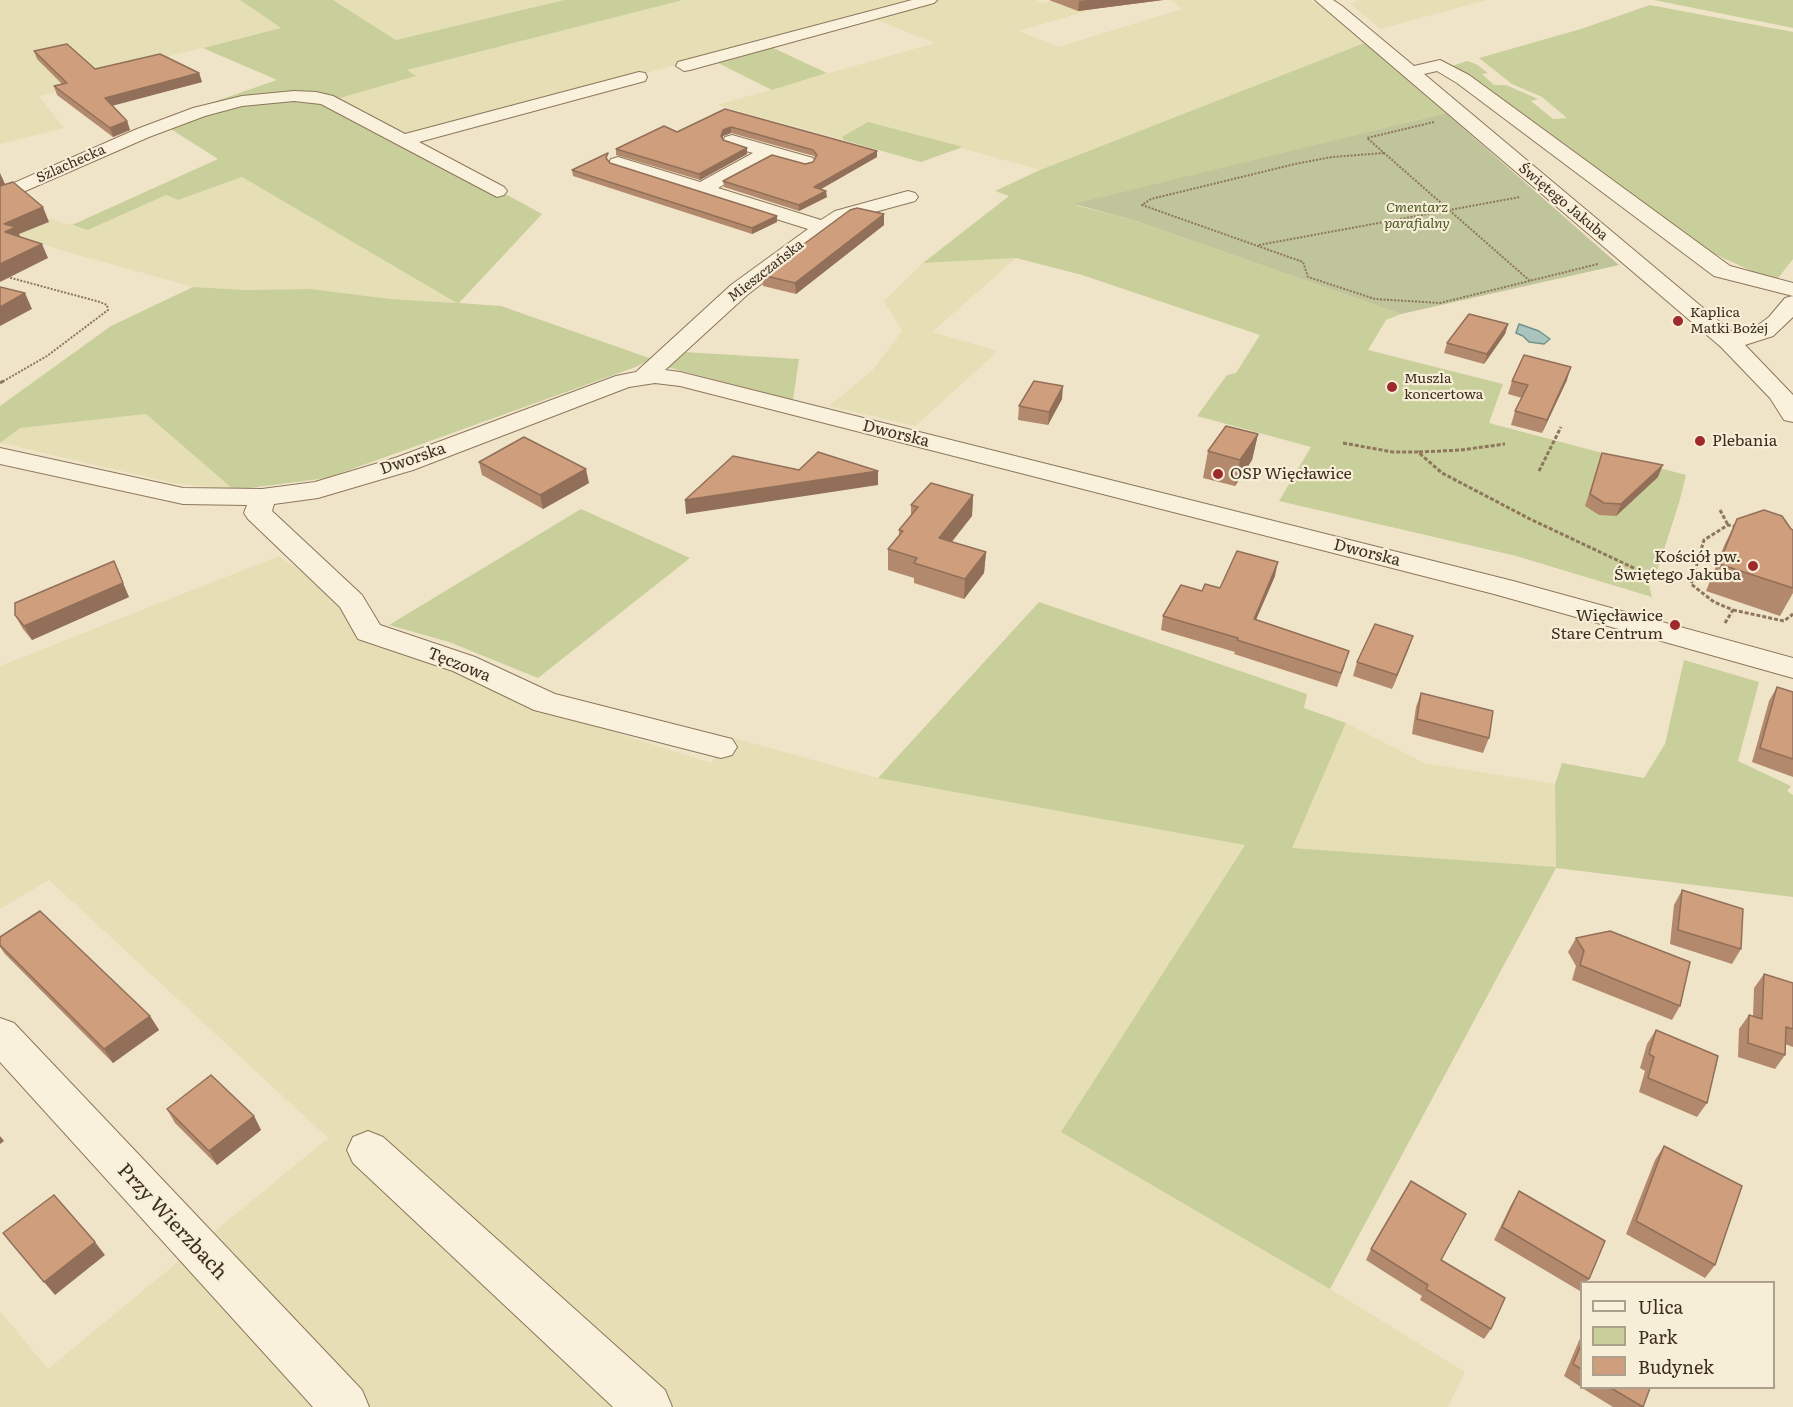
<!DOCTYPE html>
<html>
<head>
<meta charset="utf-8">
<style>
  body { margin:0 }
  #map { position:relative; width:1793px; height:1407px; overflow:hidden; background:#f0e4c8; font-family:Literata,serif }
  canvas { display:block }
  .legend { position:absolute; left:1580px; top:1281px; width:195px; height:108px; box-sizing:border-box; background:#f7eed8; border:2px solid #ada18e; margin:0; padding:8px 10px; list-style:none; font-size:18px; color:#3d2e20 }
  .legend li { display:flex; align-items:center; gap:12px; height:30px }
  .legend b { width:30px; border:2px solid #ada18e }
</style>
</head>
<body>
<div id="map">
<canvas width="1793" height="1407"></canvas>
<ul class="legend">
<li><b style="height:8px;background:#faf1dc"></b>Ulica</li>
<li><b style="height:16px;background:#c9cf9b"></b>Park</li>
<li><b style="height:16px;background:#cf9f7d"></b>Budynek</li>
</ul>
</div>
<script>
const g = document.querySelector('canvas').getContext('2d');
g.lineJoin = 'round';
function fill(path, color) { g.fillStyle = color; g.fill(path, 'evenodd'); }
const shape = rows => new Path2D(rows.map(r => 'M' + r).join(''));
function strokePath(path, color, width, dash) { g.strokeStyle = color; g.lineWidth = width; g.lineCap = dash ? 'butt' : 'round'; g.setLineDash(dash || []); g.stroke(path); }
function label(font, color, halo, rows, align = 'center') {
  g.font = font + ' Literata,serif'; g.lineWidth = 4.5; g.setLineDash([]); g.textBaseline = 'middle'; g.strokeStyle = halo; g.fillStyle = color; for (const [text, x, y, turn = 0] of rows) {
    g.save(); g.translate(x, y); g.rotate((+turn || 0) * Math.PI / 180); g.textAlign = isNaN(turn) ? turn : align; if (halo) g.strokeText(text, 0, 0); g.fillText(text, 0, 0); g.restore();
  }
}
fill(shape([
  [0,0,240,0,281,28,91,76,98,81,39,96,64,128,0,144],
  [333,0,564,0,396,40],
  [683,0,916,0,646,73,408,142,332,100,415,76,406,70],
  [939,0,1035,0,1044,3,1056,0,1100,0,1107,5,1019,31,1058,47,1182,9,1171,0,1310,0,1325,9,1367,42,1040,170,868,122,843,136,843,140,717,105,935,43,872,18],
  [1360,0,1486,0,1380,29,1350,3],
  [242,177,458,303,391,299,311,289,245,290,193,287,64,251,0,230,3,205,88,230,166,195,178,200],
  [1016,258,932,332,998,351,915,426,829,406,872,371,902,331,884,301,923,263],
  [146,414,234,490,173,483,1,443,19,428],
  [279,556,421,655,541,709,711,763,730,737,878,778,1245,844,1062,1132,1330,1289,1465,1372,1448,1407,0,1407,0,1311,48,1369,328,1138,49,880,0,909,0,666],
  [1346,723,1424,763,1555,784,1556,868,1291,849]
]), '#e6deb5');
fill(shape([
  [240,0,333,0,396,40,564,0,683,0,407,70,416,76,333,100,542,214,459,303,501,306,652,359,633,368,327,478,234,490,146,414,20,428,0,443,0,406,111,326,193,287,245,290,311,289,391,299,457,303,242,177,178,200,166,195,88,230,72,225,218,159,158,121,277,80,203,48,281,28],
  [1654,0,1793,0,1793,28],
  [1650,5,1793,32,1793,259,1775,282,1691,243,1452,66,1467,61,1476,64,1488,73,1482,74,1494,85,1506,85,1538,99,1531,101,1553,119,1567,118,1542,97,1512,84,1479,58,1581,29],
  [1367,42,1446,113,1075,205,1136,221,1401,314,1386,320,1368,350,1503,384,1489,423,1686,475,1679,503,1658,568,1649,585,1652,597,1516,556,1279,501,1311,447,1197,416,1227,375,1236,373,1260,335,1082,275,1016,258,923,263,1009,196,995,191,1040,170],
  [769,46,827,73,772,90,714,61],
  [868,122,963,147,921,162,843,140,843,136],
  [684,352,799,359,793,400,667,367],
  [581,509,690,558,538,678,449,642,389,625],
  [1039,602,1307,694,1304,708,1346,723,1292,848,1556,867,1555,784,1562,763,1644,778,1665,744,1684,660,1759,682,1738,761,1791,786,1787,791,1793,795,1793,897,1556,868,1330,1289,1061,1132,1245,845,878,778]
]), '#c9cf9b');
fill(shape([
  [1446,113,1619,265,1401,314,1136,221,1074,204]
]), '#bfc49a');
const water = shape([
  [1519,324,1539,331,1550,339,1544,344,1529,342,1523,336,1516,333,1519,324]
]);
fill(water, '#a9c4bc');
strokePath(water, '#6f938a', 1.5);
const minor = shape([
  [912,0,937,0,934,3,690,70,684,71,676,66,678,62,912,0],
  [1315,0,1333,0,1342,6,1414,66,1440,60,1469,75,1730,266,1793,283,1793,317,1773,336,1745,345,1793,395,1793,422,1784,420,1770,398,1721,347,1315,0],
  [1437,71,1457,83,1714,276,1793,296,1785,298,1769,317,1757,326,1733,333,1424,74,1437,71],
  [639,72,645,73,647,77,645,81,419,142,504,187,507,191,504,195,497,197,321,104,294,101,242,106,205,116,149,137,0,202,0,189,137,129,193,108,242,96,294,91,316,92,333,96,405,134,639,72],
  [732,135,813,158,815,162,813,166,806,168,772,158,718,188,821,220,835,211,908,191,915,193,918,197,915,201,849,219,830,231,747,295,665,370,680,372,1513,581,1793,658,1793,678,1494,594,680,386,655,383,629,387,413,470,318,498,274,504,272,511,362,595,380,625,475,657,555,694,732,739,737,747,732,755,721,758,534,710,453,671,358,639,340,607,248,519,244,513,247,505,183,504,0,464,0,448,183,488,262,489,315,482,395,458,616,376,636,372,731,285,808,229,611,167,609,163,611,159,618,157,700,182,753,153,725,145,723,141,725,137,732,135],
  [0,1018,14,1023,362,1390,369,1407,313,1407,0,1062,0,1018],
  [368,1131,383,1137,665,1390,672,1407,613,1407,353,1163,347,1150,353,1137,368,1131]
]);
strokePath(minor, '#8d765c', 2);
strokePath(shape([
  [1434,122,1367,138,1530,281],
  [1384,153,1332,157,1295,164,1151,199,1142,205,1303,262,1308,277,1375,299,1440,303,1598,264],
  [1259,245,1520,197],
  [0,275,100,302,107,305,108,310,47,356,2,382]
]), '#8d765c', 2, [2, 1.5]);
strokePath(shape([
  [0,383,5,380],
  [1343,443,1393,452,1418,452,1442,473,1530,519,1638,570],
  [1419,452,1461,450,1505,444],
  [1539,471,1561,427],
  [1720,510,1728,525],
  [1733,610,1784,621,1793,614],
  [1725,623,1733,610,1714,602,1691,584,1704,540,1728,525,1738,527]
]), '#8d765c', 3, [4, 2]);
fill(minor, '#faf1dc');
fill(shape([
  [1049,0,1163,0,1078,11],
  [34,51,95,69,199,73,202,82,112,105,127,121,130,130,113,137,57,95,54,86,62,84,37,59],
  [725,109,877,157,821,189,827,197,799,211,724,187,723,181,813,162,815,158,814,156,731,133,723,136,723,140,747,148,747,154,700,180,616,155,616,149,677,132],
  [608,159,608,161,610,163,777,222,752,234,573,176,572,170],
  [884,214,884,225,796,294,763,286,762,275],
  [1508,324,1505,334,1484,364,1444,353,1447,343],
  [1567,380,1542,433,1511,425,1515,411,1522,398,1508,394,1512,381],
  [1062,399,1048,425,1018,420,1019,406],
  [1258,434,1252,460,1235,486,1203,478,1208,451],
  [1602,453,1658,477,1616,516,1599,515,1585,506],
  [479,462,589,483,543,509,482,475],
  [973,495,972,516,952,542,986,552,984,573,964,599,914,583,914,578,888,570,888,549,899,535,899,530,911,515,911,505],
  [1737,519,1793,530,1793,593,1780,616,1706,591,1724,546],
  [1275,576,1256,620,1345,665,1337,687,1234,654,1235,652,1161,630,1163,616,1202,591,1220,588],
  [129,597,32,640,23,629,15,615],
  [1413,636,1408,650,1392,689,1353,676,1357,662],
  [1777,687,1793,692,1793,777,1752,762,1769,701],
  [1421,693,1489,738,1483,753,1412,734,1416,707],
  [1682,890,1741,949,1732,964,1670,944,1674,905],
  [0,937,150,1016,159,1030,113,1063,5,954,0,947],
  [1576,938,1680,1006,1672,1020,1572,980,1576,966,1568,952],
  [1764,974,1793,983,1793,1047,1785,1044,1785,1055,1775,1069,1738,1057,1739,1029,1749,1015,1753,1017,1754,988],
  [1656,1030,1707,1103,1697,1117,1639,1092,1645,1071,1640,1068,1647,1044],
  [167,1109,254,1116,261,1130,217,1165,175,1123],
  [1664,1146,1715,1265,1705,1278,1626,1234,1655,1160],
  [1519,1191,1589,1279,1586,1282,1581,1282,1581,1289,1580,1291,1494,1240,1511,1205],
  [1371,1249,1441,1260,1491,1329,1484,1339,1420,1300,1422,1296,1366,1260],
  [1581,1336,1581,1387,1564,1376],
  [1582,1388,1650,1388,1643,1407,1613,1407]
]), '#b2896c');
fill(shape([
  [1087,0,1163,0,1078,11,1079,1],
  [199,73,202,82,108,107,105,98],
  [127,121,130,130,113,137,110,128],
  [731,127,731,133,723,136,721,142,721,136,723,130],
  [747,148,747,154,700,180,699,174],
  [877,151,877,157,814,193,814,187],
  [0,173,5,184,0,188],
  [826,191,827,197,799,211,799,205],
  [43,207,49,222,19,234,23,242,5,232,4,224],
  [884,214,884,225,796,294,795,283],
  [777,216,777,222,752,234,752,228],
  [42,244,48,258,0,282,0,264],
  [25,293,32,309,0,326,0,307],
  [1508,324,1505,334,1484,364,1487,354],
  [1571,367,1567,380,1542,433,1547,420],
  [1063,386,1062,399,1048,425,1049,412],
  [1258,434,1252,460,1235,486,1240,460],
  [1663,465,1658,477,1616,516,1621,504],
  [586,469,589,483,543,509,540,495],
  [878,471,878,485,686,514,685,500],
  [973,495,972,516,938,558,939,538],
  [986,552,984,573,964,599,965,579],
  [114,561,129,597,32,640,24,626],
  [1278,562,1275,576,1250,633,1254,619],
  [1413,636,1408,650,1392,689,1397,675],
  [150,1016,159,1030,113,1063,104,1049],
  [254,1116,261,1130,217,1165,209,1151],
  [0,1136,4,1141,0,1144],
  [95,1242,105,1255,55,1295,44,1282]
]), '#916f58');
const building = shape([
  [67,44,95,69,160,54,199,73,105,98,127,121,110,128,54,86,67,83,34,51,67,44],
  [725,109,877,151,814,187,826,191,799,205,723,181,772,155,805,164,813,162,817,155,813,150,731,127,723,130,721,136,723,140,747,148,699,174,616,149,664,126,677,132,725,109],
  [608,153,606,158,610,163,777,216,752,228,572,170,608,153],
  [13,182,43,207,4,224,16,227,5,232,42,244,0,264,0,186,13,182],
  [857,208,884,214,795,283,762,275,850,210,857,208],
  [0,287,25,293,0,307,0,287],
  [1469,314,1508,324,1487,354,1447,343,1469,314],
  [1524,355,1571,367,1547,420,1515,411,1528,385,1512,381,1524,355],
  [1034,381,1063,386,1049,412,1019,406,1034,381],
  [1226,426,1258,434,1240,460,1208,451,1226,426],
  [524,437,586,469,540,495,479,462,524,437],
  [818,452,878,471,685,500,733,456,799,470,818,452],
  [1602,453,1663,465,1621,504,1604,503,1590,494,1602,453],
  [931,483,973,495,939,538,986,552,965,579,914,563,917,558,888,549,903,531,899,530,918,507,911,505,931,483],
  [1764,510,1782,516,1791,529,1793,530,1793,588,1719,564,1737,519,1764,510],
  [1237,551,1278,562,1254,619,1349,651,1341,673,1237,640,1238,638,1163,616,1181,585,1202,591,1205,584,1220,588,1237,551],
  [114,561,123,583,24,626,15,615,15,603,114,561],
  [1375,624,1413,636,1397,675,1357,662,1375,624],
  [1777,687,1793,692,1793,759,1760,748,1777,687],
  [1421,693,1493,711,1489,738,1417,719,1421,693],
  [1682,890,1743,909,1741,949,1678,930,1682,890],
  [40,911,150,1016,104,1049,0,945,0,937,40,911],
  [1610,931,1690,962,1680,1006,1580,965,1584,951,1576,938,1610,931],
  [1764,974,1793,983,1793,1029,1786,1027,1785,1055,1748,1043,1749,1015,1762,1019,1764,974],
  [1656,1030,1718,1056,1707,1103,1648,1078,1654,1057,1649,1054,1656,1030],
  [211,1075,254,1116,209,1151,167,1109,211,1075],
  [1664,1146,1742,1186,1715,1265,1636,1221,1664,1146],
  [1411,1181,1466,1214,1441,1260,1505,1298,1491,1329,1426,1289,1428,1285,1371,1249,1411,1181],
  [1519,1191,1605,1241,1589,1279,1502,1227,1519,1191],
  [54,1195,95,1242,44,1282,3,1233,54,1195],
  [1581,1345,1581,1369,1573,1364,1581,1345],
  [1611,1388,1650,1388,1643,1407,1611,1388]
]);
fill(building, '#cf9f7d');
strokePath(building, '#916f58', 1.5);
for (const [x, y, r, color] of [
  [1678,321,6,"#9e2a2b"],
  [1392,387,6,"#9e2a2b"],
  [1700,441,6,"#9e2a2b"],
  [1218,474,6,"#9e2a2b"],
  [1753,566,6,"#9e2a2b"],
  [1675,625,6,"#9e2a2b"]
]) { const dot = new Path2D(); dot.arc(x, y, r, 0, 2 * Math.PI); g.fillStyle = color; g.fill(dot); strokePath(dot, '#f7eed8', 2); }
label('14px', '#3d2e20', '#f7eed8', [
  ["Szlachecka",71,164,-24],
  ["Świętego Jakuba",1563,202,40],
  ["Mieszczańska",766,271,-38]
]);
label('italic 14px', '#4d5a26', '#f7eed8', [
  ["Cmentarz",1417,208],
  ["parafialny",1417,224]
]);
label('14px', '#3d2e20', '#f7eed8', [
  ["Kaplica",1690,313],
  ["Matki Bożej",1690,329],
  ["Muszla",1404,379],
  ["koncertowa",1404,395]
], 'left');
label('16px', '#3d2e20', '#f7eed8', [
  ["Dworska",896,434,14],
  ["Dworska",413,459,-19],
  ["Dworska",1367,553,14],
  ["Tęczowa",459,665,22]
]);
label('16px', '#3d2e20', '#f7eed8', [
  ["Plebania",1712,441],
  ["OSP Więcławice",1230,474],
  ["Kościół pw.",1741,557,"right"],
  ["Świętego Jakuba",1741,575,"right"],
  ["Więcławice",1663,616,"right"],
  ["Stare Centrum",1663,634,"right"]
], 'left');
label('20px', '#3d2e20', '#f7eed8', [
  ["Przy Wierzbach",172,1222,47]
]);
</script>
</body>
</html>
